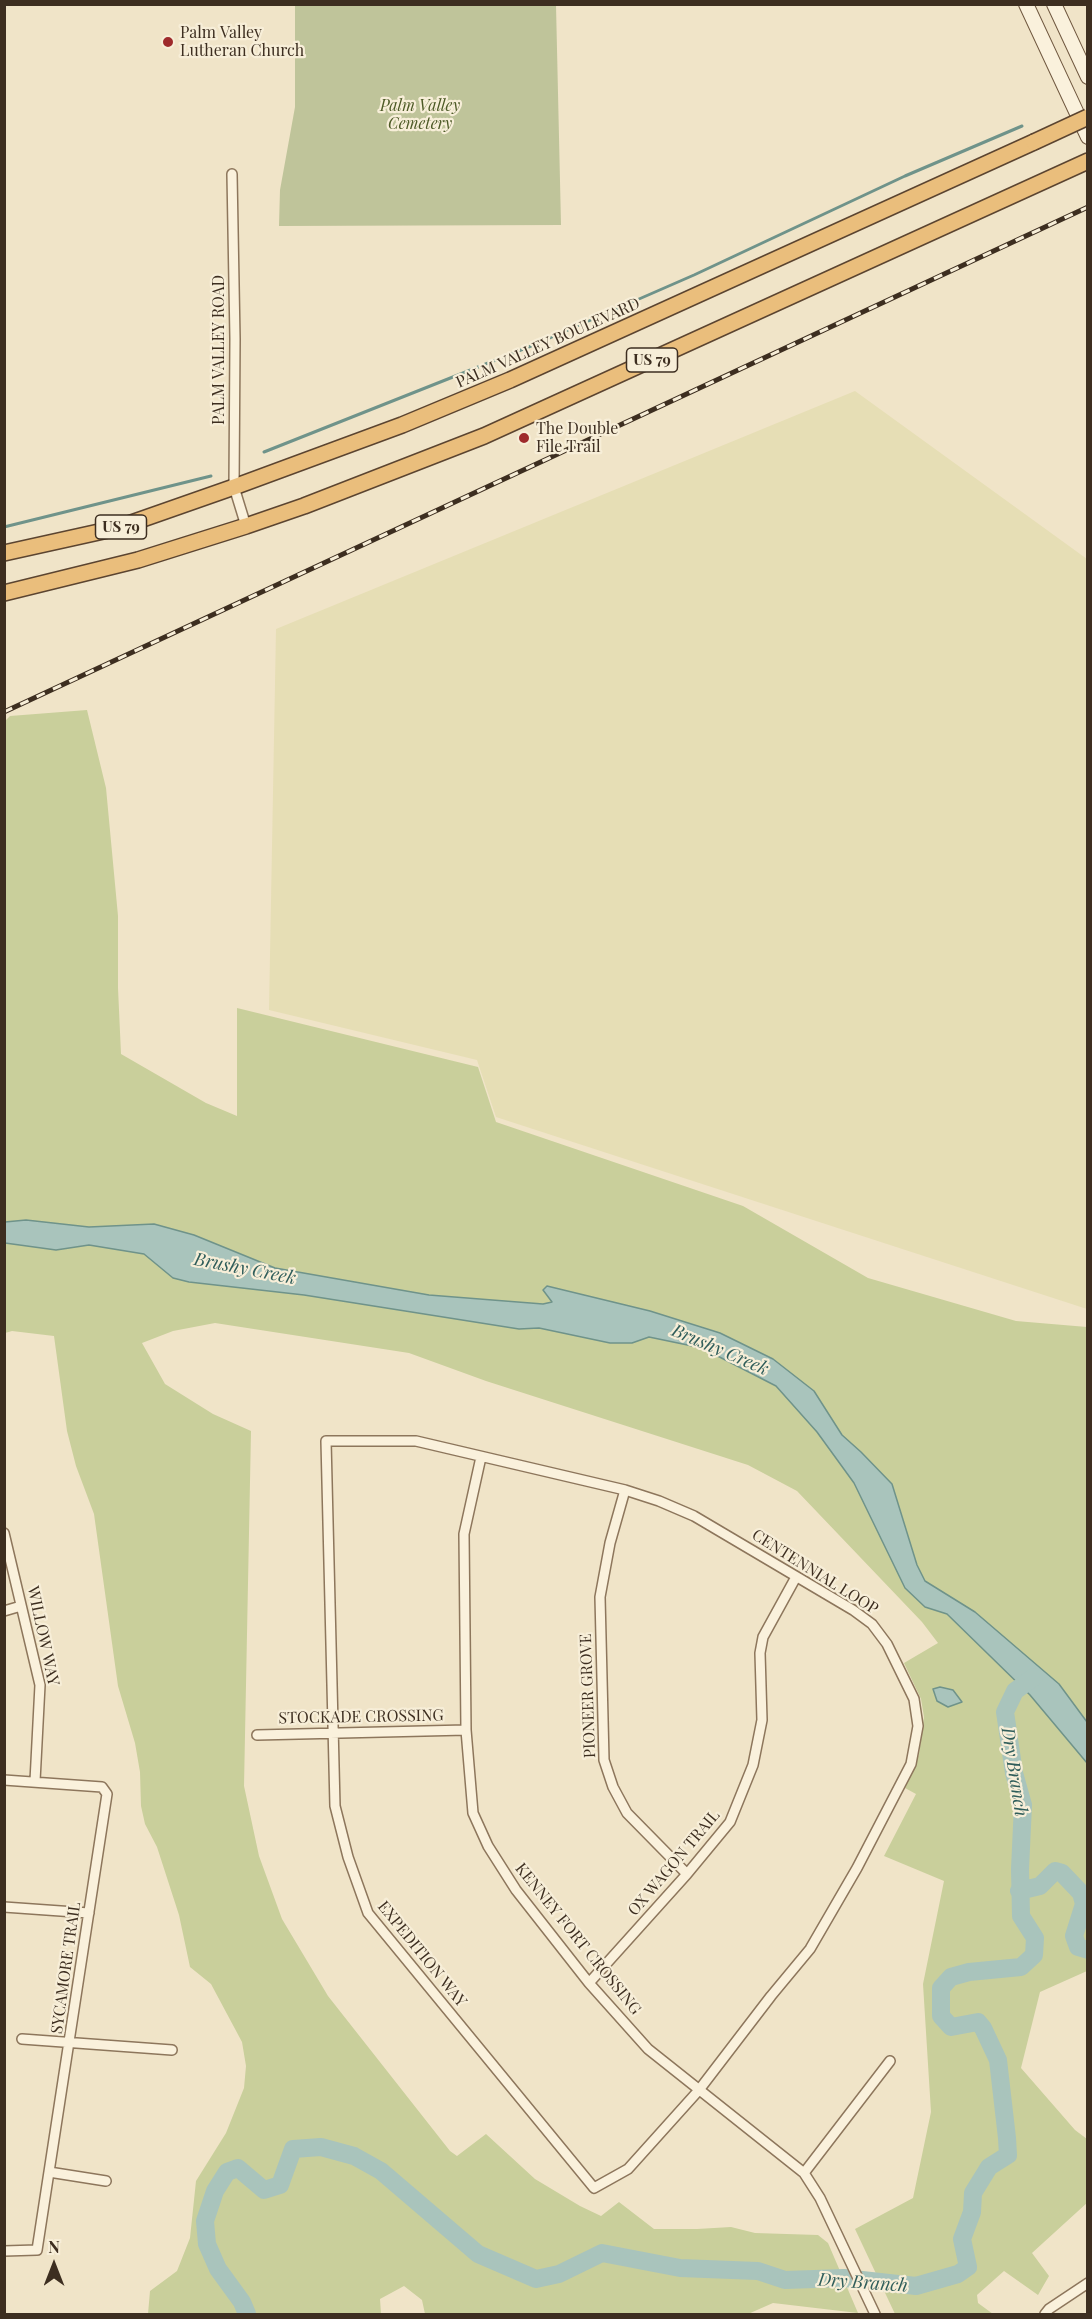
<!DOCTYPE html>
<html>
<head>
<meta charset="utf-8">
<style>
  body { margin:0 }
  #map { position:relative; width:1092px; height:2319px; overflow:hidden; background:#f0e4c8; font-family:"Playfair Display",serif }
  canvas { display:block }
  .frame { position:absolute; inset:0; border:6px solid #3d2e20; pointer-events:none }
  .north { position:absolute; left:24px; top:2235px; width:60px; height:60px; -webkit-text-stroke:4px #f7eed8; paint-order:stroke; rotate:0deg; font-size:16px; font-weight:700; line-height:24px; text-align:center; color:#3d2e20 }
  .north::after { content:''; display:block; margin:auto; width:21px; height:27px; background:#3d2e20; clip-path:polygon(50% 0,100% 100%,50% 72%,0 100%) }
</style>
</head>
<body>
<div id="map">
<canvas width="1092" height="2319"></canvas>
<div class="frame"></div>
<div class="north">N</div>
</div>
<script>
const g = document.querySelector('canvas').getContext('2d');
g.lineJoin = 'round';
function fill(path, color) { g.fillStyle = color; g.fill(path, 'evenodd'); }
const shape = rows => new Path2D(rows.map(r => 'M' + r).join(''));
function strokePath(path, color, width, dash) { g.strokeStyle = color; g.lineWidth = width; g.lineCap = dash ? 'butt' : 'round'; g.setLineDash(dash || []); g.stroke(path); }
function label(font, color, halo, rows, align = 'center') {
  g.font = font + ' "Playfair Display",serif'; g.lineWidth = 4.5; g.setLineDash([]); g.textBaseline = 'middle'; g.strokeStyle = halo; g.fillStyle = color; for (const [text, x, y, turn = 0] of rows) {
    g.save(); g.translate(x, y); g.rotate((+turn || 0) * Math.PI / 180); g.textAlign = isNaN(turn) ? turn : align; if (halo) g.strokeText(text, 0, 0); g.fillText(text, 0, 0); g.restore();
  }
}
fill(shape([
  [855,391,1087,559,1087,1309,496,1117,477,1060,269,1010,276,629]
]), '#e6deb5');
fill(shape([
  [87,710,106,788,118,916,118,988,121,1054,206,1103,237,1116,237,1008,478,1067,496,1122,743,1206,868,1278,1016,1321,1087,1327,1087,1971,1040,1992,1021,2068,1075,2130,1087,2139,1088,2202,1032,2253,1049,2276,1038,2295,1004,2271,977,2295,978,2303,993,2314,895,2314,855,2229,913,2198,931,2112,923,1984,944,1881,884,1856,916,1794,905,1788,919,1754,924,1717,921,1699,904,1663,938,1643,922,1622,797,1491,748,1465,486,1381,409,1353,215,1323,173,1331,142,1343,165,1384,213,1414,251,1431,244,1786,259,1856,282,1919,328,1996,450,2151,457,2156,486,2134,535,2179,580,2206,601,2216,619,2202,654,2229,697,2229,731,2227,755,2233,818,2235,828,2243,858,2313,773,2303,748,2314,425,2314,422,2300,404,2286,380,2299,381,2314,148,2314,150,2291,177,2271,190,2238,196,2181,226,2133,244,2088,246,2066,242,2042,211,1984,190,1967,179,1915,157,1847,145,1824,141,1806,140,1772,135,1743,118,1686,94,1514,76,1466,67,1431,54,1336,12,1331,5,1333,4,722,10,716]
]), '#c9cf9b');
fill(shape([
  [295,5,556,5,561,225,279,226,280,190,295,107]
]), '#bfc49a');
const water = shape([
  [26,1220,89,1227,154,1224,194,1235,275,1268,429,1295,543,1304,552,1302,543,1290,547,1286,650,1311,720,1333,773,1359,814,1391,842,1435,861,1452,892,1484,917,1565,925,1581,975,1612,1059,1684,1087,1722,1087,1763,1030,1695,947,1614,925,1607,905,1588,854,1483,817,1432,776,1386,702,1348,649,1337,632,1343,610,1343,539,1328,519,1329,304,1295,189,1282,173,1278,144,1254,89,1245,56,1250,5,1243,5,1222,26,1220],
  [940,1687,953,1690,962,1702,948,1707,937,1701,933,1689,940,1687]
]);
fill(water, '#a9c4bc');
strokePath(water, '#6f938a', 1.5);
strokePath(shape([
  [264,452,536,344,694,275,905,176,1022,126],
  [4,527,211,476]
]), '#6f938a', 3);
strokePath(shape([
  [1019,1891,1040,1886,1055,1871,1062,1873,1081,1893,1084,1904,1074,1936,1078,1947,1088,1950],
  [247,2314,242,2302,218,2269,207,2244,205,2221,215,2191,227,2172,238,2168,264,2190,280,2185,293,2149,321,2147,354,2156,381,2171,478,2254,536,2279,559,2274,602,2253,680,2268,758,2271,785,2280,844,2278,916,2286,958,2274,968,2267,962,2239,972,2212,973,2193,989,2167,1008,2155,1007,2138,998,2060,983,2028,978,2022,951,2027,941,2016,941,1988,951,1977,969,1972,1021,1967,1034,1955,1035,1938,1021,1916,1020,1869,1023,1805,1014,1773,1005,1712,1015,1691,1034,1677]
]), '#a9c4bc', 18);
const minor = shape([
  [232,174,235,339,234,487,246,526],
  [326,1441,416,1441,625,1490,659,1501,694,1516,853,1610,872,1624,887,1644,914,1699,918,1726,911,1764,857,1868,810,1949,771,1996,699,2090,628,2169,594,2188,368,1913,348,1857,335,1806,326,1441],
  [481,1457,464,1534,466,1730,473,1813,488,1846,516,1890,589,1983,648,2049,804,2173,820,2198,875,2314],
  [625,1490,610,1543,600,1597,604,1760,613,1787,627,1813,687,1874],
  [4,1533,40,1685,35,1781],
  [4,1611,21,1606],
  [257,1735,466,1730],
  [4,1780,102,1787,107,1794,37,2250,4,2251],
  [4,1907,89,1913],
  [589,1983,687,1874,730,1822,753,1765,762,1720,760,1653,763,1637,796,1577],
  [22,2039,172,2050],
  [49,2172,106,2181],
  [804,2173,890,2061],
  [1045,2314,1049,2309,1088,2283]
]);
const secondary = shape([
  [1026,4,1088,137],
  [1054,4,1088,77]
]);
const trunk = shape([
  [4,553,117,528,234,487,402,425,510,380,1034,142],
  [4,593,138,560,246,526,304,506,484,436,1088,161]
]);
strokePath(minor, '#8d765c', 12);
strokePath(secondary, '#6f573f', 16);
strokePath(trunk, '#5b4430', 18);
strokePath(minor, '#faf1dc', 9);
strokePath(secondary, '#faf1dc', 14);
strokePath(trunk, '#eabe7c', 15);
const rail = shape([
  [4,712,1088,207]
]);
strokePath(rail, '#3d2e20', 5);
strokePath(rail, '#f7eed8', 3, [9]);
const trunkBridge = shape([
  [1034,142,1088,117]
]);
strokePath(trunkBridge, '#5b4430', 18, []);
strokePath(trunkBridge, '#eabe7c', 15);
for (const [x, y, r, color] of [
  [168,42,6,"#9e2a2b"],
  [524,438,6,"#9e2a2b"]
]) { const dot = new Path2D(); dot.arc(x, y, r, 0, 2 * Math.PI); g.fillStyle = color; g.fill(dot); strokePath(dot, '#f7eed8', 2); }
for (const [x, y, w] of [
  [652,360,51],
  [121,527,51]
]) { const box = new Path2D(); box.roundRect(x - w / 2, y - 12, w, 24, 4.5); g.fillStyle = '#f7eed8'; g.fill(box); strokePath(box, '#3d2e20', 1.5); }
label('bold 15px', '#3d2e20', null, [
  ["US 79",652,360],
  ["US 79",121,527]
]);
label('16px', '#3d2e20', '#f7eed8', [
  ["Palm Valley",180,33],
  ["Lutheran Church",180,51],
  ["The Double",536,429],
  ["File Trail",536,447]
], 'left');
label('italic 16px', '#4d5a26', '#f7eed8', [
  ["Palm Valley",420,106],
  ["Cemetery",420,124]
]);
label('16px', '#3d2e20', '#f7eed8', [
  ["PALM VALLEY BOULEVARD",548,343,-24],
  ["PALM VALLEY ROAD",219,350,-90],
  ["CENTENNIAL LOOP",815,1572,32],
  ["WILLOW WAY",43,1636,78],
  ["PIONEER GROVE",588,1696,-92],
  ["STOCKADE CROSSING",361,1717,-1],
  ["OX WAGON TRAIL",674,1863,-50],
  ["KENNEY FORT CROSSING",578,1939,51],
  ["EXPEDITION WAY",422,1954,51],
  ["SYCAMORE TRAIL",66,1968,-82]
]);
label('italic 18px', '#2f5d5a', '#f7eed8', [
  ["Brushy Creek",245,1269,11],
  ["Brushy Creek",720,1350,23],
  ["Dry Branch",1014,1772,81],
  ["Dry Branch",863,2283,4]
]);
</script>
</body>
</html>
